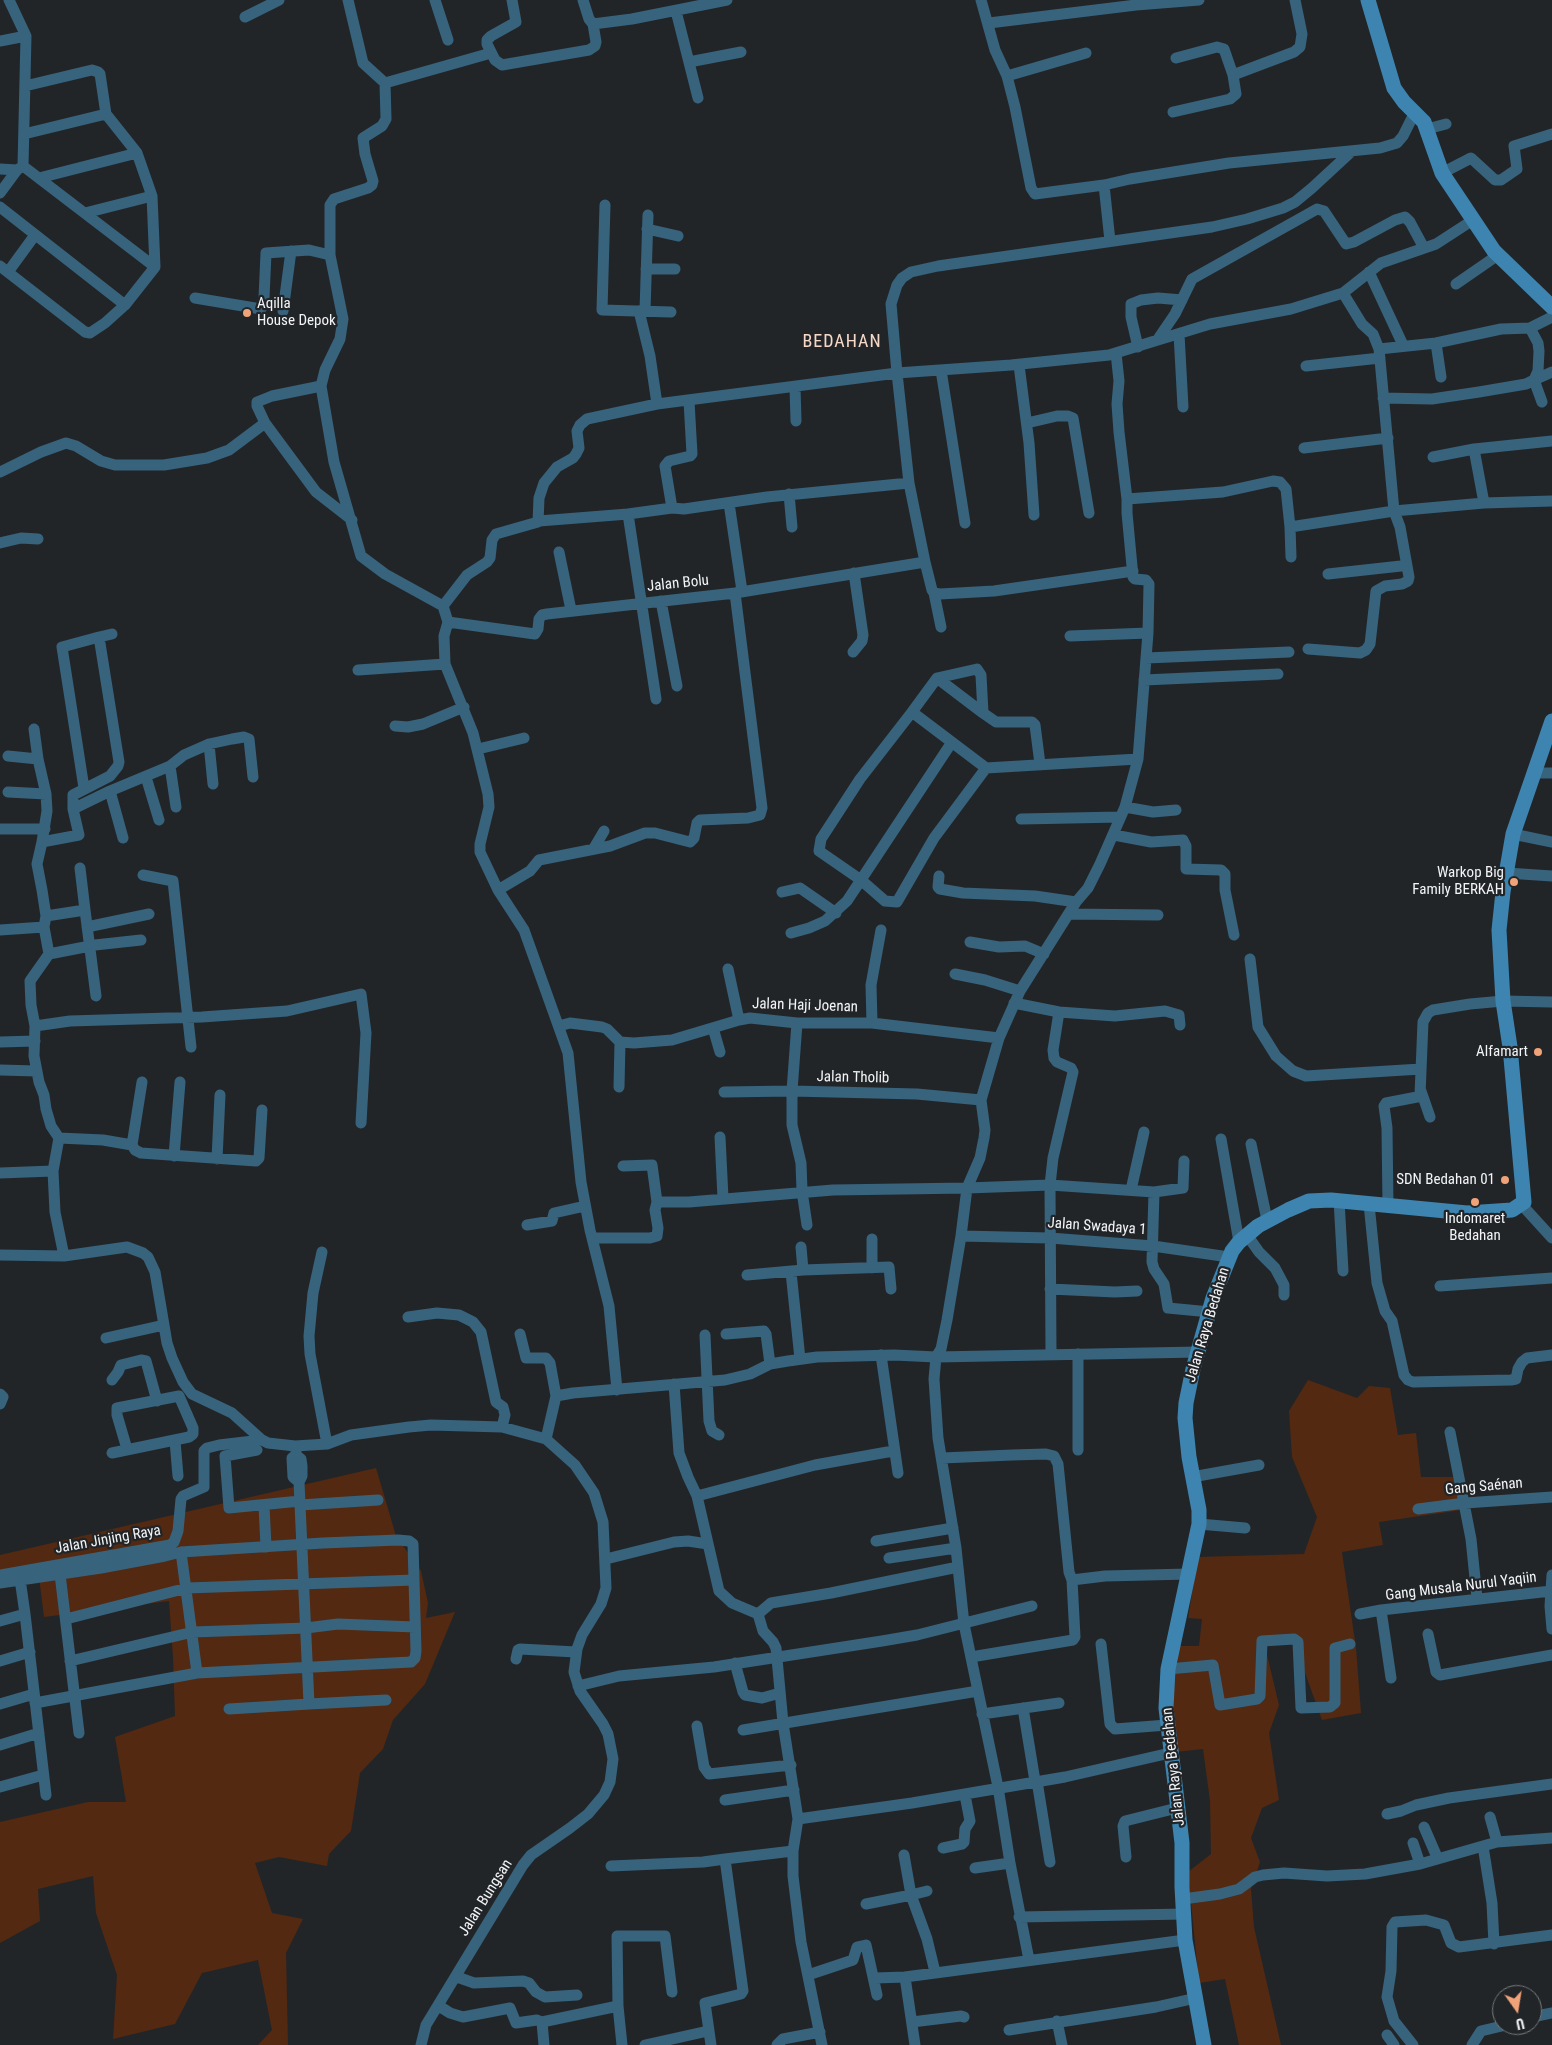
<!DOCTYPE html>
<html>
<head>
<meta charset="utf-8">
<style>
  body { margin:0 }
  #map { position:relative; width:1552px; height:2045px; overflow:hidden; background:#222528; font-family:"Roboto Condensed",sans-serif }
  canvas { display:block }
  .north { position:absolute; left:1492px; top:1985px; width:50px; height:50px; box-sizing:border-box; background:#222528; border:1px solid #75787a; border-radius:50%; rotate:167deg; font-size:14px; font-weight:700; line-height:20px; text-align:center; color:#f2f4f6 }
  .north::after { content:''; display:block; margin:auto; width:18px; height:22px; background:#f0a279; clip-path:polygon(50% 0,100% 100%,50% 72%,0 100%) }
</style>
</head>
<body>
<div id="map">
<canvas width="1552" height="2045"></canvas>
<div class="north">U</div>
</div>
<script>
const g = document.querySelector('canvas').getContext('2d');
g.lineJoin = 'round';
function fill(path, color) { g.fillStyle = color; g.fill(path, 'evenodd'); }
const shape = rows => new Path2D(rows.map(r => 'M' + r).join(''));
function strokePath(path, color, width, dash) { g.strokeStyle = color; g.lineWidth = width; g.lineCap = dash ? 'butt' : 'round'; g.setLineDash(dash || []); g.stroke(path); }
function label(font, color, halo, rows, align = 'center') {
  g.font = font + ' "Roboto Condensed",sans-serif'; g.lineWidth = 4.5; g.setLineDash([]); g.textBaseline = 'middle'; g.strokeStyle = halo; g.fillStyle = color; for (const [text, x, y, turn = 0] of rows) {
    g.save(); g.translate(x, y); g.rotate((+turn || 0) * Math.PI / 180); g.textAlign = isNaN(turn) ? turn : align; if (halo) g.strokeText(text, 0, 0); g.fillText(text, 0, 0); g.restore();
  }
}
fill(shape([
  [1308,1380,1357,1398,1369,1386,1390,1388,1398,1435,1416,1433,1421,1477,1456,1477,1461,1510,1379,1522,1383,1545,1342,1552,1356,1648,1361,1713,1322,1720,1291,1634,1264,1642,1279,1705,1269,1733,1279,1800,1262,1808,1251,1838,1260,1862,1251,1889,1254,1927,1281,2045,1239,2045,1225,1979,1199,1983,1188,1872,1211,1854,1210,1801,1203,1749,1175,1752,1173,1678,1179,1646,1199,1646,1202,1619,1188,1618,1198,1557,1304,1554,1317,1517,1292,1457,1289,1411],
  [376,1468,396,1536,421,1571,428,1603,426,1618,455,1612,425,1684,393,1720,383,1749,360,1773,351,1831,329,1854,327,1866,279,1857,255,1863,272,1913,303,1919,286,1953,288,2045,258,2045,272,2030,258,1960,202,1973,175,2024,113,2039,117,1975,96,1913,93,1876,38,1889,40,1921,0,1943,0,1822,88,1802,126,1802,115,1737,175,1716,173,1657,169,1601,44,1617,39,1577,0,1585,0,1555]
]), '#532911');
strokePath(shape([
  [348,0,363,63,385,83,386,119,382,126,363,138,365,154,373,181,372,185,368,188,334,199,330,205,330,255,343,319,340,339,325,370,321,386,334,462,361,556,385,574,443,606,448,622,444,636,445,664,473,733,488,794,489,807,480,844,480,852,498,890,524,930,568,1053,581,1182,590,1230,609,1306,617,1390],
  [435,0,448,40],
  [512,0,516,22,491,36,487,40,487,44,495,60,502,65,589,50,595,46,596,42,593,24],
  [583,0,589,19,593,24,632,19,727,0],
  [981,0,995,50,1007,76,1015,107,1031,188,1035,194,1104,185,1130,179,1229,163,1380,148,1397,143,1403,136,1415,112],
  [676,11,698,98],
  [245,17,279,0],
  [989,23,1136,5,1199,0],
  [0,41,26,36],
  [1176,58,1217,47,1224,49,1233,75],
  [689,62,741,52],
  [1007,76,1086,53],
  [385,83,491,53],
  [1173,112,1230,99,1236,94,1233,75,1294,52,1300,47,1302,34,1295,0],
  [1427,129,1446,124],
  [24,134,106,114],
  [23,166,155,267],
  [0,169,17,170],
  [1442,173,1471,158,1495,180,1501,180,1517,169,1514,146,1552,134],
  [39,178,137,153],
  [1104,185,1110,241],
  [0,193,17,170,23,166,26,36,9,0],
  [605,205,602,310,671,312],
  [0,207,125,305],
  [85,213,152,196],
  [647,229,678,236],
  [0,266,85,332,90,333,105,323,125,305,155,267,152,196,137,153,106,114,100,74,98,72,92,70,25,86],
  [646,269,675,269],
  [8,272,35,235],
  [1369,272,1403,345],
  [1456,284,1498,255],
  [195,298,261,309,264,298,266,253,309,250,330,255],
  [283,311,291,251],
  [639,311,650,356,657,404],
  [645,311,648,215],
  [1179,334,1183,407],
  [1158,339,1175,314,1192,279,1317,209,1324,211,1346,244,1354,242,1395,220,1405,217,1410,222,1424,248],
  [1436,343,1441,377],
  [1138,347,1131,317,1131,304,1141,300,1158,298,1182,300],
  [1379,349,1436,343,1501,329,1530,328,1552,317],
  [1116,353,1119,381,1117,404,1119,432,1127,499],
  [1019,365,1029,443,1034,515],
  [1306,366,1380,358],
  [941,370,965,523],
  [795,387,796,421],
  [1383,398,1432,399,1479,392,1526,384,1534,380,1538,371,1539,351,1538,343,1530,328],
  [1542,402,1534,380,1552,372],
  [265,423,257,406,257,402,272,396,321,386],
  [1027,423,1057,416,1068,416,1073,418,1089,513],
  [1304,448,1388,438],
  [1474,449,1484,503],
  [1433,457,1474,449,1552,441],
  [0,472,41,452,66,443,76,446,101,461,115,465,164,465,207,458,229,450,265,423,316,492,352,520],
  [789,494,792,527],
  [729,503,742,591],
  [672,508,665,466,669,461,690,456,692,454,689,401],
  [628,514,656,699],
  [539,521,628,514,672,508,684,509,767,497,909,483],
  [1290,527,1291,557],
  [0,543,21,538,38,539],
  [559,552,571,610],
  [1328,574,1401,566,1404,565,1406,562],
  [934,593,940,594,994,591,1133,571],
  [661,601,677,686],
  [443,606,467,575,487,562,490,558,492,540,496,534,538,522,539,498,544,483,557,467,573,458,576,454,579,448,577,431,580,425,587,419,657,404,897,373,1011,365,1109,355,1210,324,1291,309,1343,293,1381,263,1436,244,1473,220],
  [448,622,535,634,538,629,539,619,542,615,547,614,735,593,925,562],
  [941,627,934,593,932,590,925,562,909,483,897,373,891,304,897,285,902,278,911,272,938,266,1212,227,1247,219,1283,208,1295,202,1312,188,1352,151],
  [1070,636,1148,633],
  [1308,649,1360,653,1366,650,1370,644,1376,591,1385,586,1402,584,1408,581,1409,577,1400,527,1394,511,1379,349,1373,334,1362,324,1343,293],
  [853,652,862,641,863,635,854,573],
  [1146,658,1289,652],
  [358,670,445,664],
  [937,678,983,713],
  [1144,680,1278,674],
  [912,712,937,678,977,669,981,675,983,713,996,722,1032,722,1035,725,1040,764],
  [395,726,408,727,423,724,464,707],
  [34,729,38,759,46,794,47,811,42,842],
  [209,744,213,784],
  [478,749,524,738],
  [8,756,38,759],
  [170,766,176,807],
  [986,768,934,838,897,902,885,901,861,880,819,851,821,839,860,779,912,712,986,768,1138,759],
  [1534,773,1552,773],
  [146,777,159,820],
  [84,788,62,647,99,637],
  [110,791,123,838],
  [8,792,46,794],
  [1125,807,1153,812,1176,810],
  [73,809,110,791,170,766,184,755,209,744,232,739,244,737,249,739,253,777],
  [1021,819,1120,817],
  [0,829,45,829],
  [1513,834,1552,842],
  [1114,835,1151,842,1183,840,1186,846,1186,869,1221,870,1225,874,1225,890,1234,935],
  [594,848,604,831],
  [80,868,85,910],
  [1507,873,1552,876],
  [143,875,173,881,191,1047],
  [939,876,938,887,940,889,963,893,1035,896,1076,902],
  [498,890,530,871,539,860,610,846,645,833,655,833,690,842,694,838,697,823,700,820,748,818,760,815,762,808,735,593],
  [782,892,800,888,836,913],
  [1069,914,1158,915],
  [46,916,85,910,96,996],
  [87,927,149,914],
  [0,930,44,927],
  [791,933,809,928,825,921,847,901,952,742],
  [970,942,999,947,1025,946,1044,954],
  [49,954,95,945,141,940],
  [1250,959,1258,1027,1276,1056,1293,1071,1306,1076,1421,1069],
  [728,969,739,1020],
  [955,974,985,980,1020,991],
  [1014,1003,1059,1012,1115,1016,1165,1011,1179,1015,1180,1025],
  [797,1023,792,1091,792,1125,801,1163,802,1191,807,1225],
  [872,1023,871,985,881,930],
  [35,1026,70,1021,202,1017,287,1011,361,994,366,1033,361,1123],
  [559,1026,570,1023,602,1027,607,1029,620,1042,634,1043,672,1040,739,1020,750,1018,797,1023,872,1023,999,1038],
  [713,1028,720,1052],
  [0,1042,35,1041],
  [0,1070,37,1071],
  [619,1087,620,1042],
  [1421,1091,1430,1117],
  [724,1092,792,1091,917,1094,981,1100],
  [720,1137,723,1198],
  [59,1138,51,1126,46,1109,44,1095,39,1082,34,1056,35,1026,31,1005,30,981,49,954,44,927,46,916,42,890,37,864,42,842,79,835,73,809,73,795,110,776,118,766,119,762,99,637,112,634],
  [1221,1139,1239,1242],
  [1251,1144,1267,1220],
  [132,1145,142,1082],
  [174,1156,180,1082],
  [217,1159,220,1095],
  [623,1166,652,1165,657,1202],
  [0,1173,53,1171],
  [1131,1190,1144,1132],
  [1154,1192,1152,1262,1154,1269,1164,1284,1168,1308,1210,1312],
  [1339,1200,1343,1271],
  [1369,1204,1377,1283,1385,1311,1392,1321,1404,1375,1408,1380,1413,1382,1511,1380,1516,1379,1518,1369,1522,1362,1527,1358,1552,1355],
  [1522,1205,1552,1238],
  [1388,1206,1387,1128,1384,1106,1386,1103,1417,1097,1420,1095,1423,1022,1428,1013,1433,1010,1470,1004,1503,1001,1552,1002],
  [527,1225,552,1221,554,1213,585,1206],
  [1247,1235,1259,1252,1275,1268,1284,1285,1284,1295],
  [961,1236,1050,1238,1153,1246,1229,1257],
  [592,1238,650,1238,657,1236,658,1228,655,1210,657,1202,689,1202,833,1190,967,1188,1050,1185,1154,1192,1183,1188,1184,1161],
  [872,1239,872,1268],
  [801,1247,803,1270],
  [322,1252,313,1293,309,1336,310,1354,327,1444],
  [0,1255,64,1256,127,1247,143,1253,148,1257,155,1272,167,1343,172,1358,183,1382,192,1394,232,1413,262,1440,268,1443,295,1446,327,1444,351,1435,409,1427,431,1425,502,1427,546,1439,575,1465,594,1493,603,1522,606,1588,601,1604,582,1635,577,1649,574,1672,580,1691,603,1724,608,1734,613,1759,610,1782,604,1795,588,1814,570,1828,531,1855,523,1865,426,2025,421,2045],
  [64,1256,55,1212,53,1171,59,1138,103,1140,132,1145,135,1150,141,1153,256,1161,259,1158,262,1110],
  [791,1272,800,1359],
  [747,1275,803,1270,889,1267,891,1289],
  [1440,1286,1552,1278],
  [1050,1289,1115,1292,1137,1291],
  [408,1317,437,1313,459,1315,473,1322,481,1332,496,1402,503,1407,505,1415,502,1427],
  [520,1334,526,1358,546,1358,550,1363,556,1396],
  [726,1334,764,1331,766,1334,770,1364],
  [705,1335,709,1421,712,1431,719,1435],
  [106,1338,164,1325],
  [1051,1353,1050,1185,1053,1158,1073,1072,1071,1068,1057,1062,1054,1058,1053,1050,1059,1012],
  [1078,1354,1078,1450],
  [881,1355,898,1473],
  [112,1380,118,1372,121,1365,141,1360,146,1361,157,1401],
  [674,1384,679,1453,688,1477,697,1496,719,1591,732,1603,758,1614],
  [0,1394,3,1397,0,1404],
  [1450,1432,1471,1539,1477,1598],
  [546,1439,556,1396,573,1393,725,1380,750,1374,770,1364,788,1361,817,1357,894,1355,936,1357,1199,1352],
  [175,1441,178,1476],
  [296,1449,296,1455,292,1458,293,1477,299,1482],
  [257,1450,225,1456,229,1508,300,1501],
  [112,1453,189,1437,193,1434,193,1428,179,1396,117,1408,117,1415,127,1449],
  [296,1455,301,1459,302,1466,302,1476,299,1482,309,1704,386,1700],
  [942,1458,1012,1455,1046,1454,1054,1456,1058,1464,1069,1572,1072,1580],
  [1192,1477,1259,1465],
  [697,1496,815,1465,893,1451],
  [264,1505,266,1547],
  [300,1505,378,1500],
  [1418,1509,1465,1503,1552,1497],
  [1199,1524,1245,1528],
  [876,1541,953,1528],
  [889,1558,956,1548],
  [606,1559,674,1542,688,1541,708,1544],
  [60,1574,79,1733],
  [0,1575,170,1545,174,1542,178,1531,181,1499,183,1496,204,1487,204,1451,207,1448,219,1445,262,1440],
  [1552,1575,1550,1606,1552,1629],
  [20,1579,25,1614,46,1795],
  [0,1583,101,1568,165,1556,181,1552,323,1543,398,1540,409,1541,413,1544,416,1651,415,1658,411,1662,197,1673],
  [1360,1614,1381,1610],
  [66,1619,187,1588,414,1580],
  [0,1621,25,1614],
  [1428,1634,1435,1667,1436,1672,1440,1675,1552,1655],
  [1101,1644,1110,1724,1115,1729,1167,1725],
  [971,1657,1073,1640,1075,1637,1072,1580,1105,1576,1189,1574],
  [516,1659,518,1650,520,1649,576,1652],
  [0,1661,30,1652],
  [70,1661,193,1632,306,1628,338,1624,415,1627],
  [735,1663,743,1692,745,1695,762,1698,780,1693],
  [1168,1669,1213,1665,1220,1705,1257,1699,1260,1696,1262,1641,1294,1639,1298,1642,1301,1708,1330,1707,1335,1703,1335,1648,1350,1644],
  [1391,1678,1381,1610,1551,1591],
  [578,1686,619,1676,714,1667,882,1641,917,1635,1032,1606],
  [35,1703,197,1673,181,1552],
  [0,1704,34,1694],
  [1023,1708,1035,1781],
  [229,1709,309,1704],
  [982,1714,1059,1703],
  [697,1726,704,1767,709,1774,791,1765],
  [743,1730,978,1691],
  [0,1745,39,1733],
  [1037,1781,1050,1862],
  [0,1787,43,1775],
  [725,1800,794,1790],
  [1387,1814,1401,1811,1416,1805,1449,1798,1552,1784],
  [1490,1817,1497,1842],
  [798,1819,912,1803,1065,1777,1170,1753],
  [1424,1827,1437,1857],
  [1413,1843,1420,1864],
  [1483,1846,1492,1903,1494,1944],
  [943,1848,962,1844,964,1842,965,1829,970,1821,965,1795],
  [904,1855,911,1895,927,1891],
  [1126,1857,1123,1826,1125,1821,1177,1808],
  [611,1866,703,1862,725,1859],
  [975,1868,1010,1863],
  [1183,1899,1220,1894,1239,1889,1255,1877,1263,1875,1284,1873,1327,1876,1365,1874,1420,1864,1497,1842,1552,1838],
  [866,1904,911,1895,927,1939,935,1972],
  [1019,1917,1185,1914],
  [1029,1960,1010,1863,998,1787,964,1624,956,1548,938,1438,934,1379,936,1357,941,1349,947,1320,961,1236,967,1188,980,1158,984,1138,985,1130,981,1100,999,1038,1020,991,1076,902,1088,888,1100,864,1125,807,1138,759,1148,633,1149,584,1146,580,1135,579,1133,577,1127,513,1127,499,1223,492,1273,481,1280,482,1286,489,1290,527,1394,511,1484,503,1552,501],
  [808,1975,853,1960,857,1947,866,1945,877,1995],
  [457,1977,474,1983,523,1981,529,1983,536,1992,545,1997,577,1995],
  [905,1977,915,2045],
  [875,1978,905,1977,1185,1940],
  [439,2006,450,2013,463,2017,510,2008,516,2023,537,2020,542,2022],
  [1532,2017,1552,2013],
  [1057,2021,1062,2045],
  [912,2022,961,2016,964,2017],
  [1009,2030,1156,2007,1196,1998],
  [1387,2035,1394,2045],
  [544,2045,542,2022,618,2006],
  [622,2045,618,2006,617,1936,665,1936,672,1992],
  [645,2045,708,2031],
  [711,2045,705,2003,741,1994,743,1991,725,1859,793,1851],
  [777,2045,783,2039,820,2032],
  [822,2045,801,1942,793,1876,793,1851,798,1819,783,1723,776,1648,773,1642,763,1631,758,1614,771,1603,831,1593,958,1567],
  [1413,2045,1394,2021,1387,1997,1391,1971,1392,1927,1395,1922,1426,1920,1444,1925,1451,1943,1459,1947,1552,1935],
  [1472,2045,1481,2031,1506,2025]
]), '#38637d', 11);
strokePath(shape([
  [1368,0,1394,88,1404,102,1424,122,1442,173,1494,251,1552,307],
  [1204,2045,1185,1940,1182,1887,1182,1843,1166,1708,1168,1669,1199,1524,1199,1510,1189,1457,1185,1418,1186,1403,1193,1369,1213,1298,1232,1251,1239,1242,1258,1226,1288,1210,1309,1201,1331,1200,1467,1213,1512,1210,1524,1202,1510,1047,1503,1001,1499,930,1503,892,1513,834,1552,721]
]), '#3d85b0', 15);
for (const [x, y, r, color] of [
  [247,313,5,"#f0a279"],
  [1514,882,5,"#f0a279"],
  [1538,1052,5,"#f0a279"],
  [1505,1180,5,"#f0a279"],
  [1475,1202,5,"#f0a279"]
]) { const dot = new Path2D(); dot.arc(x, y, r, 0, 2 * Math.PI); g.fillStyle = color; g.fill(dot); strokePath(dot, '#222528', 2); }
label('15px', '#f2f4f6', '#222528', [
  ["Aqilla",257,304,"left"],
  ["House Depok",257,321,"left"],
  ["Warkop Big",1504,873],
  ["Family BERKAH",1504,890],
  ["Alfamart",1528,1052],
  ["SDN Bedahan 01",1495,1180],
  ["Indomaret",1475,1219,"center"],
  ["Bedahan",1475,1236,"center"]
], 'right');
label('15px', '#f2f4f6', '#222528', [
  ["Jalan Bolu",678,584,-6],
  ["Jalan Haji Joenan",805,1006,2],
  ["Jalan Tholib",853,1078,1],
  ["Jalan Swadaya 1",1097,1227,4],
  ["Jalan Raya Bedahan",1208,1325,-73],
  ["Gang Saénan",1484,1487,-5],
  ["Jalan Jinjing Raya",108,1540,-10],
  ["Gang Musala Nurul Yaqiin",1461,1587,-7],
  ["Jalan Raya Bedahan",1174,1767,-96],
  ["Jalan Bungsan",486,1898,-58]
]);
g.letterSpacing = '1px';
label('18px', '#f6d8c8', '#222528', [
  ["BEDAHAN",842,342]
]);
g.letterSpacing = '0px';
</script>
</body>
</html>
